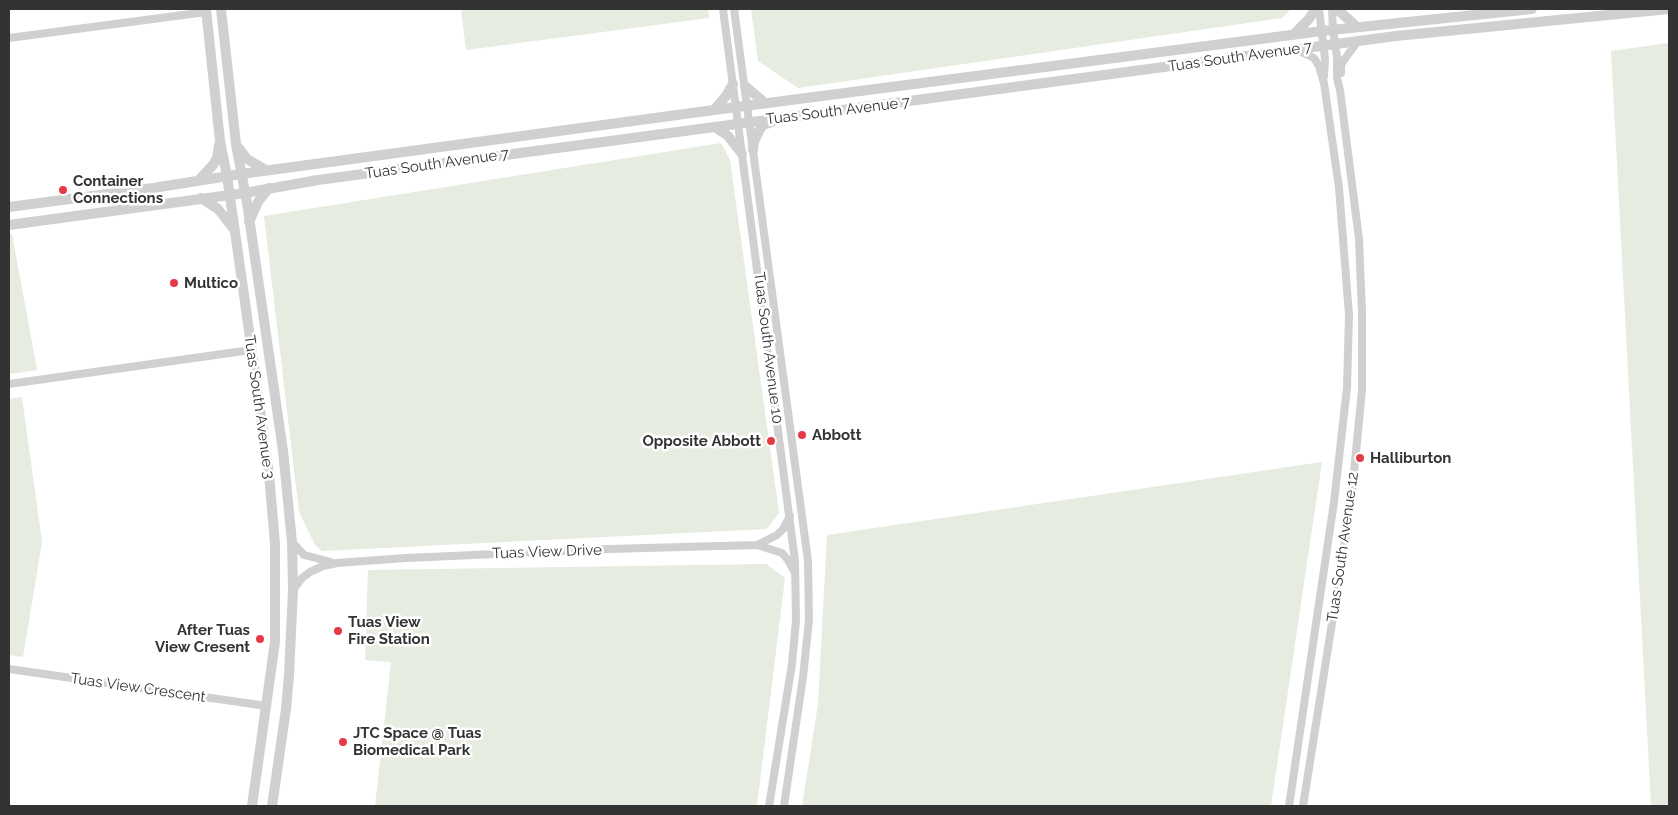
<!DOCTYPE html>
<html>
<head>
<meta charset="utf-8">
<style>
  body { margin:0 }
  #map { position:relative; width:1678px; height:815px; overflow:hidden; background:#fff; font-family:Raleway,sans-serif }
  canvas { display:block }
  .frame { position:absolute; inset:0; border:10px solid #333; pointer-events:none }
</style>
</head>
<body>
<div id="map">
<canvas width="1678" height="815"></canvas>
<div class="frame"></div>
</div>
<script>
const g = document.querySelector('canvas').getContext('2d');
g.lineJoin = 'round';
function fill(path, color) { g.fillStyle = color; g.fill(path, 'evenodd'); }
const shape = rows => new Path2D(rows.map(r => 'M' + r).join(''));
function strokePath(path, color, width, dash) { g.strokeStyle = color; g.lineWidth = width; g.lineCap = dash ? 'butt' : 'round'; g.setLineDash(dash || []); g.stroke(path); }
function label(font, color, halo, rows, align = 'center') {
  g.font = font + ' Raleway,sans-serif'; g.lineWidth = 5; g.setLineDash([]); g.textBaseline = 'middle'; g.strokeStyle = halo; g.fillStyle = color; for (const [text, x, y, turn = 0] of rows) {
    g.save(); g.translate(x, y); g.rotate((+turn || 0) * Math.PI / 180); g.textAlign = isNaN(turn) ? turn : align; if (halo) g.strokeText(text, 0, 0); g.fillText(text, 0, 0); g.restore();
  }
}
fill(shape([
  [461,9,708,9,709,18,466,50],
  [751,9,1291,9,1282,18,798,88,758,61],
  [1669,43,1669,806,1651,806,1611,51],
  [721,143,730,160,779,513,767,529,322,551,315,545,299,512,264,216],
  [9,234,12,234,37,370,9,374],
  [22,397,42,542,23,657,9,655,9,399],
  [1322,462,1271,806,802,806,818,704,827,535],
  [766,564,785,578,757,806,375,806,391,662,365,660,368,570]
]), '#e6ecdf');
strokePath(shape([
  [723,9,795,561,796,620,792,664,769,806],
  [734,9,808,561,809,620,803,677,784,806],
  [1319,9,1325,59,1324,76],
  [9,38,206,12],
  [1341,73,1341,65,1344,60,1358,41],
  [9,384,251,350],
  [292,542,304,555,331,562],
  [757,545,777,535,783,529,790,516],
  [293,590,302,578,310,572,323,566,337,563,406,558,609,549,757,545,782,553,788,560,795,573],
  [9,669,267,706],
  [1289,806,1334,502,1347,388,1349,315,1339,188,1324,83,1319,66,1314,58,1299,51],
  [1303,806,1351,503,1362,390,1362,312,1359,239,1340,90,1337,78,1337,57,1333,30,1332,9]
]), '#d0d0d0', 8);
strokePath(shape([
  [206,9,220,141,227,176,243,288,269,474,275,544,275,642,252,806],
  [221,9,236,144,247,203,283,451,292,542,293,590,289,675,286,709,272,806],
  [1337,9,1357,27],
  [1293,35,1309,19,1315,9],
  [745,86,765,103],
  [714,110,726,96,733,84],
  [715,127,728,136,742,154],
  [238,147,247,159,266,170],
  [753,150,754,142,759,131,763,125,772,122],
  [199,180,213,165,217,158,219,145],
  [201,198,218,209,233,228],
  [9,207,153,188,241,174,714,110,1322,31,1532,9],
  [249,222,258,202,269,188],
  [9,225,245,193,318,180,1396,36,1669,9]
]), '#d0d0d0', 10);
for (const [x, y, r, color] of [
  [63,190,5,"#e63946"],
  [174,283,5,"#e63946"],
  [802,435,5,"#e63946"],
  [771,441,5,"#e63946"],
  [1360,458,5,"#e63946"],
  [338,631,5,"#e63946"],
  [260,639,5,"#e63946"],
  [343,742,5,"#e63946"]
]) { const dot = new Path2D(); dot.arc(x, y, r, 0, 2 * Math.PI); g.fillStyle = color; g.fill(dot); strokePath(dot, '#fff', 2); }
label('15px', '#333', '#fff', [
  ["Tuas South Avenue 7",1240,57,-8],
  ["Tuas South Avenue 7",838,111,-7],
  ["Tuas South Avenue 7",437,164,-8],
  ["Tuas South Avenue 10",768,348,83],
  ["Tuas South Avenue 3",259,407,82],
  ["Tuas South Avenue 12",1343,547,-82],
  ["Tuas View Drive",547,552,-2],
  ["Tuas View Crescent",138,688,8]
]);
label('bold 15px', '#333', '#fff', [
  ["Container",73,181],
  ["Connections",73,198],
  ["Multico",184,283],
  ["Abbott",812,435],
  ["Opposite Abbott",761,441,"right"],
  ["Halliburton",1370,458],
  ["Tuas View",348,622],
  ["Fire Station",348,639],
  ["After Tuas",250,630,"right"],
  ["View Cresent",250,647,"right"],
  ["JTC Space @ Tuas",353,733],
  ["Biomedical Park",353,750]
], 'left');
</script>
</body>
</html>
